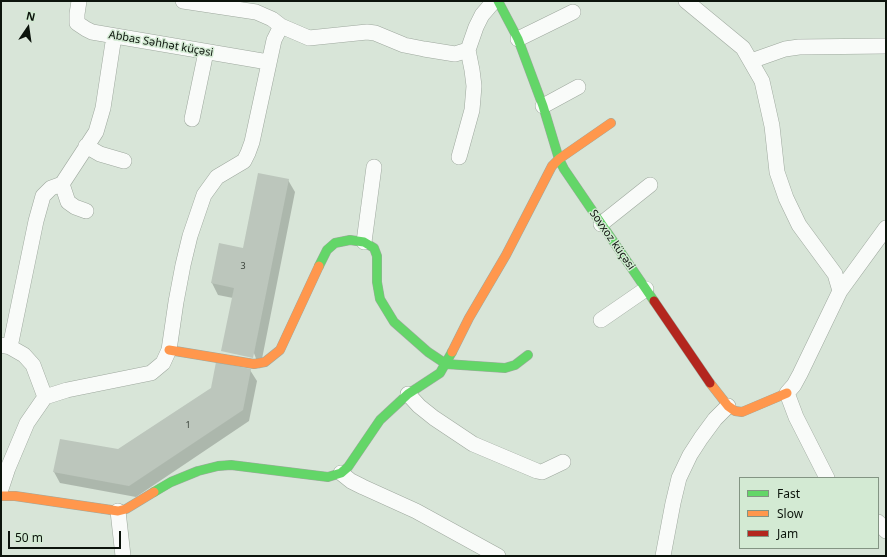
<!DOCTYPE html>
<html>
<head>
<meta charset="utf-8">
<style>
  body { margin:0 }
  #map { position:relative; width:887px; height:557px; overflow:hidden; background:#d8e5d8; font-family:"Noto Sans",sans-serif }
  canvas { display:block }
  .frame { position:absolute; inset:0; border:2px solid #0c140c; pointer-events:none }
  .legend { position:absolute; left:739px; top:477px; width:140px; height:72px; box-sizing:border-box; background:#d3ead3; border:1px solid #839483; margin:0; padding:5px 7px; list-style:none; font-size:12px; color:#0c140c }
  .legend li { display:flex; align-items:center; gap:8px; height:20px }
  .legend b { width:20px; border:1px solid #839483 }
  .north { position:absolute; left:8px; top:8px; width:40px; height:40px; -webkit-text-stroke:3px #d3ead3; paint-order:stroke; rotate:13deg; font-size:11px; font-weight:700; line-height:16px; text-align:center; color:#0c140c }
  .north::after { content:''; display:block; margin:auto; width:14px; height:18px; background:#0c140c; clip-path:polygon(50% 0,100% 100%,50% 72%,0 100%) }
  .scale { position:absolute; left:8px; top:531px; width:113px; height:18px; box-sizing:border-box; border:2px solid #0c140c; border-top:0; padding-left:5px; font-size:12px; line-height:14px; white-space:nowrap; color:#0c140c; -webkit-text-stroke:3px #d3ead3; paint-order:stroke }
</style>
</head>
<body>
<div id="map">
<canvas width="887" height="557"></canvas>
<div class="frame"></div>
<ul class="legend">
<li><b style="height:5px;background:#63d668"></b>Fast</li>
<li><b style="height:5px;background:#ff974d"></b>Slow</li>
<li><b style="height:5px;background:#b3261e"></b>Jam</li>
</ul>
<div class="north">N</div>
<div class="scale">50 m</div>
</div>
<script>
const g = document.querySelector('canvas').getContext('2d');
g.lineJoin = 'round';
function fill(path, color) { g.fillStyle = color; g.fill(path, 'evenodd'); }
const shape = rows => new Path2D(rows.map(r => 'M' + r).join(''));
function strokePath(path, color, width, dash) { g.strokeStyle = color; g.lineWidth = width; g.lineCap = dash ? 'butt' : 'round'; g.setLineDash(dash || []); g.stroke(path); }
function label(font, color, halo, rows, align = 'center') {
  g.font = font + ' "Noto Sans",sans-serif'; g.lineWidth = 3; g.setLineDash([]); g.textBaseline = 'middle'; g.strokeStyle = halo; g.fillStyle = color; for (const [text, x, y, turn = 0] of rows) {
    g.save(); g.translate(x, y); g.rotate((+turn || 0) * Math.PI / 180); g.textAlign = isNaN(turn) ? turn : align; if (halo) g.strokeText(text, 0, 0); g.fillText(text, 0, 0); g.restore();
  }
}
fill(shape([
  [288,180,295,192,260,369,233,298,218,295,212,283,220,244,244,249],
  [250,370,257,381,249,421,136,497,60,483,54,472,118,451]
]), '#0003');
fill(shape([
  [258,173,289,179,253,358,221,351,234,288,211,283,219,243,243,248],
  [216,362,251,369,243,410,129,486,53,472,60,439,118,449,211,388]
]), '#bcc6bc');
const street = shape([
  [79,1,77,14,77,23,86,29,92,32,268,62],
  [183,1,256,12,272,19,281,26,309,38,367,32,375,33,404,45,424,49,455,54,468,50],
  [686,1,743,48,762,81,772,126,777,172,786,198,799,225,835,274,840,291],
  [518,39,573,12],
  [751,61,785,49,799,47,886,46],
  [543,106,578,87],
  [192,119,206,52],
  [86,146,100,154,124,161],
  [459,157,472,110,474,86,472,70,468,50,476,27,482,15,494,1],
  [62,184,68,202,75,207,86,211],
  [601,224,650,185],
  [364,242,374,167],
  [601,320,646,289],
  [1,345,10,347,24,355,33,365,45,397,27,423,8,468,1,489],
  [10,347,36,221,43,196,51,188,62,184,96,132,103,108,114,36],
  [408,394,419,406,434,418,473,444,537,471,542,472,563,462],
  [45,397,67,390,151,373,163,363,169,350,176,302,183,265,190,236,204,195,217,177,244,161,248,153,252,142,274,40,281,26],
  [341,473,351,481,363,487,416,511,498,556],
  [827,478,796,417,787,393,794,385,800,374,840,291,886,228],
  [118,511,123,556],
  [878,522,886,531],
  [663,556,673,503,679,478,690,455,701,438,715,419,728,406]
]);
const fast = shape([
  [498,1,518,39,543,106,559,159,564,169,654,301],
  [319,266,327,250,335,243,350,240,364,242,374,248,377,256,377,282,380,299,394,322,428,352,446,364,505,368,515,365,528,355],
  [154,492,171,482,198,471,218,466,231,465,328,477,341,473,348,467,380,420,408,394,440,373,452,352]
]);
const slow = shape([
  [169,350,254,364,265,362,280,350,319,266],
  [452,352,469,318,506,255,552,166,559,159,611,123],
  [710,383,728,406,735,411,742,412,787,393],
  [1,496,15,496,118,511,126,509,154,492]
]);
const jam = shape([
  [654,301,710,383]
]);
strokePath(street, '#9ea89e', 16);
strokePath(fast, '#9ea89e', 10);
strokePath(slow, '#9ea89e', 10);
strokePath(jam, '#9ea89e', 10);
strokePath(street, '#f9fbf9', 15);
strokePath(fast, '#63d668', 9);
strokePath(slow, '#ff974d', 9);
strokePath(jam, '#b3261e', 9);
label('9px', '#384038', null, [
  ["3",243,266],
  ["1",188,425]
]);
label('11px', '#0c140c', '#d3ead3', [
  ["Abbas Səhhət küçəsi",161,44,10],
  ["Sovxoz küçəsi",612,240,55]
]);
</script>
</body>
</html>
